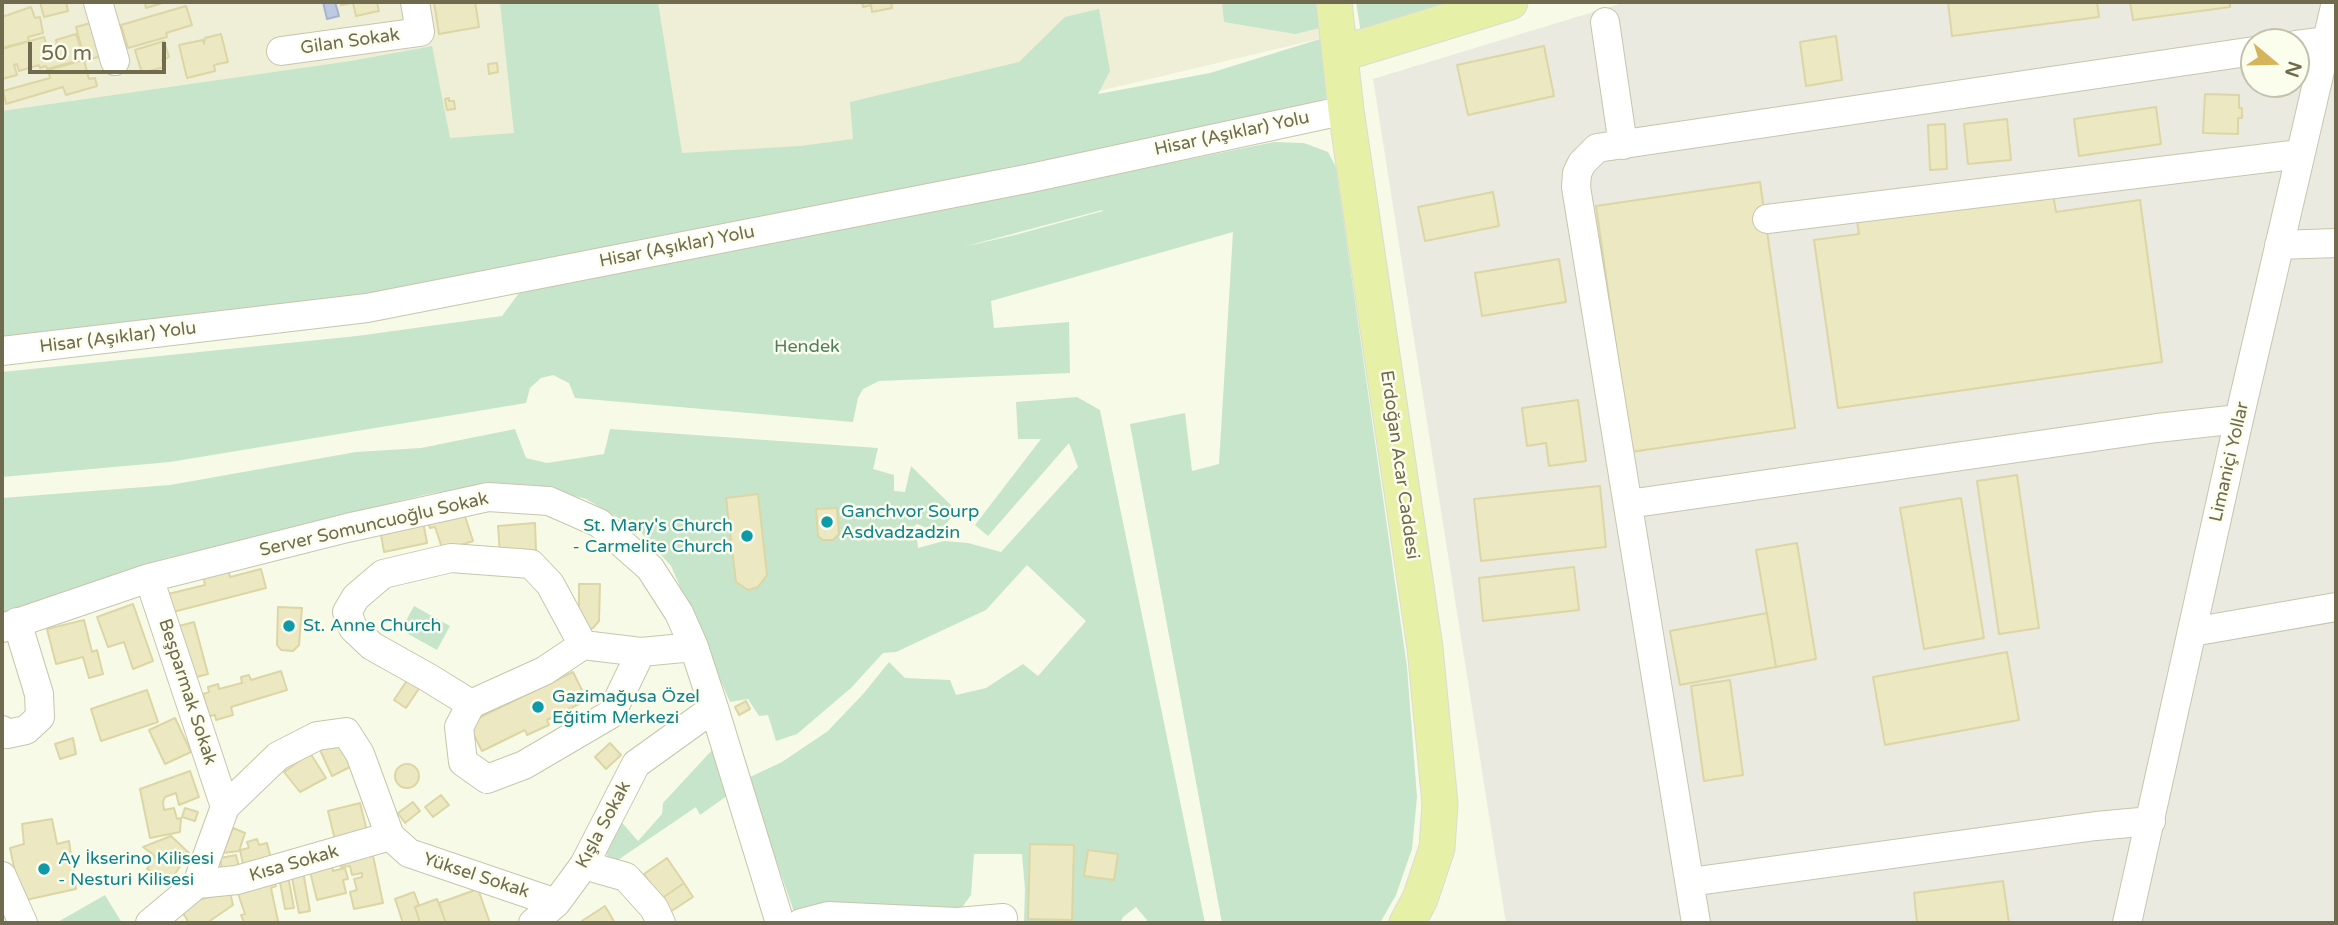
<!DOCTYPE html>
<html>
<head>
<meta charset="utf-8">
<style>
  body { margin:0 }
  #map { position:relative; width:2338px; height:925px; overflow:hidden; background:#f7fae7; font-family:"Varela Round",sans-serif }
  canvas { display:block }
  .frame { position:absolute; inset:0; border:4px solid #706b4e; pointer-events:none }
  .north { position:absolute; left:2240px; top:28px; width:70px; height:70px; box-sizing:border-box; background:#fbfded; border:2px solid #c3c3ad; border-radius:50%; rotate:109deg; font-size:19px; font-weight:700; line-height:28px; text-align:center; color:#706b4e }
  .north::after { content:''; display:block; margin:auto; width:24px; height:32px; background:#d5b45b; clip-path:polygon(50% 0,100% 100%,50% 72%,0 100%) }
  .scale { position:absolute; left:28px; top:42px; width:138px; height:32px; box-sizing:border-box; border:4px solid #706b4e; border-top:0; padding-left:9px; font-size:21px; line-height:24px; white-space:nowrap; color:#706b4e; -webkit-text-stroke:5px #fbfded; paint-order:stroke }
</style>
</head>
<body>
<div id="map">
<canvas width="2338" height="925"></canvas>
<div class="frame"></div>
<div class="north">N</div>
<div class="scale">50 m</div>
</div>
<script>
const g = document.querySelector('canvas').getContext('2d');
g.lineJoin = 'round';
function fill(path, color) { g.fillStyle = color; g.fill(path, 'evenodd'); }
const shape = rows => new Path2D(rows.map(r => 'M' + r).join(''));
function strokePath(path, color, width, dash) { g.strokeStyle = color; g.lineWidth = width; g.lineCap = dash ? 'butt' : 'round'; g.setLineDash(dash || []); g.stroke(path); }
function label(font, color, halo, rows, align = 'center') {
  g.font = font + ' "Varela Round",sans-serif'; g.lineWidth = 5; g.setLineDash([]); g.textBaseline = 'middle'; g.strokeStyle = halo; g.fillStyle = color; for (const [text, x, y, turn = 0] of rows) {
    g.save(); g.translate(x, y); g.rotate((+turn || 0) * Math.PI / 180); g.textAlign = isNaN(turn) ? turn : align; if (halo) g.strokeText(text, 0, 0); g.fillText(text, 0, 0); g.restore();
  }
}
fill(shape([
  [2,2,1326,2,1327,37,859,148,2,203]
]), '#eeefd6');
fill(shape([
  [1626,2,2336,2,2336,923,1506,923,1373,79],
  [2254,42,2296,42,2296,84,2254,84]
]), '#eaeae0');
fill(shape([
  [500,2,658,2,682,153,800,146,853,139,850,102,1019,62,1065,17,1099,9,1110,71,1098,94,1210,73,1320,39,1328,70,1329,97,1301,109,367,297,2,340,2,111,351,61,432,46,450,138,514,133],
  [1222,2,1317,2,1320,28,1295,34,1224,22],
  [1356,2,1464,2,1361,33],
  [1274,142,1304,143,1328,152,1336,167,1407,667,1417,797,1412,849,1396,895,1380,923,1222,923,1130,424,1185,413,1192,471,1219,464,1233,232,991,301,994,328,1069,322,1070,373,879,381,863,389,858,398,853,422,575,398,569,383,553,375,541,378,530,388,526,403,170,462,2,477,2,372,357,336,502,316,522,289,749,248],
  [1103,211,1015,235,963,247,1102,210],
  [1077,397,1100,410,1205,923,1146,923,1147,920,1136,907,1123,917,1120,923,1024,923,1025,889,1022,854,974,854,971,895,958,913,794,912,748,778,782,762,828,731,864,693,889,662,905,678,950,680,956,695,986,688,1023,664,1038,676,1086,621,1027,565,986,610,896,652,883,653,851,688,797,734,776,741,768,715,759,716,748,699,730,702,671,566,639,530,586,499,533,485,490,483,424,495,156,561,2,617,2,498,170,485,356,452,421,448,515,429,526,458,547,463,604,454,610,429,878,448,873,469,894,475,894,491,905,492,911,466,957,511,938,533,917,524,911,529,917,537,918,548,944,541,968,543,1001,552,1078,467,1069,443,988,536,975,525,1041,439,1018,439,1016,402],
  [414,606,450,626,437,650,401,630],
  [714,748,728,795,700,815,696,807,615,862,601,850,618,818,638,841,662,814,663,803],
  [105,895,122,923,56,923]
]), '#c7e5ca');
const water = shape([
  [323,2,335,2,339,16,327,19,323,2]
]);
fill(water, '#becae1');
strokePath(water, '#a5b4d1', 2);
const building = shape([
  [40,2,66,2,68,11,44,17,40,2],
  [145,2,166,2,146,8,145,2],
  [341,2,377,2,379,11,356,16,353,3,341,5,341,2],
  [434,2,475,2,479,27,439,34,434,2],
  [862,2,891,2,892,8,872,12,871,5,863,7,862,2],
  [1948,2,2097,2,2099,17,1952,36,1948,2],
  [2130,2,2230,2,2230,7,2133,20,2130,2],
  [186,6,192,25,166,33,167,37,128,48,121,25,186,6],
  [31,7,35,18,40,17,43,33,28,37,29,41,2,48,2,17,31,7],
  [91,23,101,56,85,61,76,27,91,23],
  [76,34,84,59,47,69,46,66,40,68,39,65,19,71,17,64,14,65,17,75,2,79,2,49,44,37,47,47,57,44,56,40,76,34],
  [221,34,228,62,214,65,215,71,187,78,179,45,203,40,204,44,205,38,221,34],
  [1836,36,1842,80,1806,86,1800,42,1836,36],
  [164,41,169,57,162,60,164,67,142,73,135,50,164,41],
  [1544,46,1554,96,1468,115,1457,65,1544,46],
  [84,60,89,79,95,78,97,86,66,95,63,87,6,104,3,91,50,78,48,70,84,60],
  [497,63,498,72,489,74,488,64,497,63],
  [2205,94,2239,95,2239,108,2242,108,2242,118,2238,118,2238,134,2203,133,2205,94],
  [449,98,449,101,454,101,455,109,447,110,445,99,449,98],
  [2156,107,2161,144,2079,156,2074,119,2156,107],
  [2007,119,2011,160,1968,164,1964,124,2007,119],
  [1945,124,1947,169,1930,170,1928,125,1945,124],
  [1760,182,1795,428,1631,452,1596,206,1760,182],
  [1493,192,1499,226,1425,241,1418,207,1493,192],
  [2053,194,2056,212,2140,200,2162,362,1838,408,1814,240,1859,234,1857,221,2053,194],
  [1559,259,1566,302,1482,316,1475,273,1559,259],
  [1578,400,1586,461,1549,466,1546,443,1527,446,1522,408,1578,400],
  [2017,475,2039,628,1999,634,1977,481,2017,475],
  [1600,486,1606,547,1481,561,1474,499,1600,486],
  [758,494,767,575,758,587,748,590,736,582,726,498,758,494],
  [1961,498,1984,638,1924,649,1900,508,1961,498],
  [462,507,473,541,443,551,435,527,430,528,427,518,462,507],
  [837,508,839,534,833,540,823,540,818,536,816,509,837,508],
  [423,521,427,543,384,552,380,529,423,521],
  [535,523,536,551,500,553,498,526,535,523],
  [1797,543,1816,659,1776,667,1756,550,1797,543],
  [1574,567,1579,610,1483,621,1479,578,1574,567],
  [261,569,266,588,173,612,168,594,205,585,203,576,228,570,230,577,261,569],
  [579,584,600,584,599,621,593,628,588,629,579,621,579,584],
  [133,604,153,661,133,669,124,642,108,647,97,617,133,604],
  [278,607,302,608,299,645,293,651,281,650,277,645,278,607],
  [1767,613,1776,667,1680,685,1670,631,1767,613],
  [84,620,92,652,97,650,103,674,89,678,83,657,56,664,47,629,84,620],
  [194,622,208,674,193,678,179,626,194,622],
  [2007,652,2019,720,1885,745,1873,677,2007,652],
  [281,671,287,690,231,707,233,715,216,720,215,715,209,716,203,694,209,692,208,687,218,684,219,689,242,683,241,677,249,675,251,680,281,671],
  [573,672,587,700,547,720,549,725,527,735,525,730,482,751,468,723,573,672],
  [408,679,420,687,406,708,394,700,408,679],
  [1730,680,1743,775,1704,781,1691,686,1730,680],
  [147,690,158,722,101,741,91,709,147,690],
  [746,701,750,709,739,715,735,707,746,701],
  [175,718,191,752,165,764,149,730,175,718],
  [73,738,76,754,60,759,55,744,73,738],
  [610,743,621,755,606,769,595,757,610,743],
  [337,745,345,747,352,766,332,776,320,750,337,745],
  [310,753,326,778,300,792,284,772,310,753],
  '395 776a12 12 0 1 1 24 0a12 12 0 1 1-24 0Z',
  [190,771,199,797,179,805,176,793,165,797,163,802,164,810,174,808,177,819,181,818,180,832,150,838,140,789,190,771],
  [441,795,449,805,433,817,425,807,441,795],
  [413,802,420,811,405,823,398,813,413,802],
  [360,803,367,831,336,844,328,811,360,803],
  [185,808,198,812,195,821,182,817,185,808],
  [52,819,57,844,69,841,76,889,21,901,10,848,24,844,22,824,52,819],
  [233,828,245,833,239,851,223,853,233,828],
  [171,836,189,853,170,881,147,869,155,856,143,847,171,836],
  [257,839,259,845,267,843,272,863,245,873,240,850,249,848,247,842,257,839],
  [1030,844,1074,845,1072,920,1028,919,1030,844],
  [1088,850,1118,854,1114,880,1084,876,1088,850],
  [372,851,383,903,354,909,350,892,357,890,354,879,362,877,362,873,352,875,350,866,341,867,340,858,372,851],
  [236,855,240,871,223,875,220,858,236,855],
  [330,858,333,871,345,868,348,879,343,880,346,893,317,900,308,863,330,858],
  [667,858,684,883,661,899,644,874,667,858],
  [303,871,310,911,299,913,291,873,303,871],
  [288,876,294,908,285,909,279,877,288,876],
  [273,877,276,886,271,888,278,921,272,923,244,923,241,915,245,914,235,885,273,877],
  [2003,881,2009,923,1917,923,1914,893,2003,881],
  [684,883,693,897,670,912,661,899,684,883],
  [478,889,490,923,446,923,439,903,478,889],
  [230,892,233,905,207,923,189,923,183,913,198,900,230,892],
  [414,892,419,905,415,907,420,923,403,923,395,899,414,892],
  [437,899,446,923,420,923,415,907,437,899],
  [605,906,615,923,583,923,582,921,605,906]
]);
fill(building, '#ece8c2');
strokePath(building, '#dcd6a4', 2);
const minor = shape([
  [98,2,115,61],
  [1605,22,1623,145],
  [2296,45,2327,41],
  [281,51,420,32,415,2],
  [1767,219,2300,154],
  [2279,245,2336,243],
  [2,351,367,308,1031,178,1346,110],
  [1628,504,2157,428,2239,419],
  [149,578,225,807],
  [2,628,149,578,347,528,488,497,549,501,599,523,650,568,679,613,694,647,714,708,780,923],
  [2192,632,2336,607],
  [641,652,583,645,544,671,471,704,459,727,463,762,487,779,524,765,611,714,641,652,694,647],
  [471,704,429,678,372,646,353,628,347,612,356,597,383,574,451,558,531,564,550,584,583,645],
  [2,730,7,734,26,730,40,717,39,694,17,622],
  [584,865,626,877,654,908,661,923],
  [2,876,23,923],
  [1690,882,2096,826,2151,821],
  [197,884,237,880,390,836],
  [150,923,197,884,225,807,278,756,317,736,346,732,360,754,390,836,409,853,556,903],
  [533,923,556,903,584,865,636,764,714,708],
  [801,923,828,916,957,922,1003,918],
  [1696,923,1576,187,1577,173,1582,163,1597,148,2254,51],
  [2127,923,2239,419,2336,2]
]);
const major = shape([
  [1334,2,1346,110,1425,648,1440,804,1437,848,1420,899,1407,923],
  [1340,54,1510,2]
]);
strokePath(minor, '#c7c6ac', 30);
strokePath(major, '#dddbd5', 37);
strokePath(minor, '#fff', 28);
strokePath(major, '#e6f0a7', 35);
for (const [x, y, r, color] of [
  [827,522,7,"#0f9aa8"],
  [747,536,7,"#0f9aa8"],
  [289,626,7,"#0f9aa8"],
  [538,707,7,"#0f9aa8"],
  [44,869,7,"#0f9aa8"]
]) { const dot = new Path2D(); dot.arc(x, y, r, 0, 2 * Math.PI); g.fillStyle = color; g.fill(dot); strokePath(dot, '#fbfded', 2.5); }
label('18px', '#706b4e', '#fbfded', [
  ["Gilan Sokak",350,42,-8],
  ["Hisar (Aşıklar) Yolu",1232,134,-12],
  ["Hisar (Aşıklar) Yolu",677,247,-11],
  ["Hisar (Aşıklar) Yolu",118,338,-7],
  ["Limaniçi Yollar",2230,462,-77],
  ["Erdoğan Acar Caddesi",1399,465,82],
  ["Server Somuncuoğlu Sokak",374,525,-13],
  ["Beşparmak Sokak",187,692,72],
  ["Kışla Sokak",604,825,-62],
  ["Kısa Sokak",294,864,-16],
  ["Yüksel Sokak",476,876,18]
]);
label('18px', '#4e7f59', '#fbfded', [
  ["Hendek",807,347]
]);
label('18px', '#0d838f', '#fbfded', [
  ["Ganchvor Sourp",841,512],
  ["Asdvadzadzin",841,533],
  ["St. Mary's Church",733,526,"right"],
  ["- Carmelite Church",733,547,"right"],
  ["St. Anne Church",303,626],
  ["Gazimağusa Özel",552,697],
  ["Eğitim Merkezi",552,718],
  ["Ay İkserino Kilisesi",58,859],
  ["- Nesturi Kilisesi",58,880]
], 'left');
</script>
</body>
</html>
